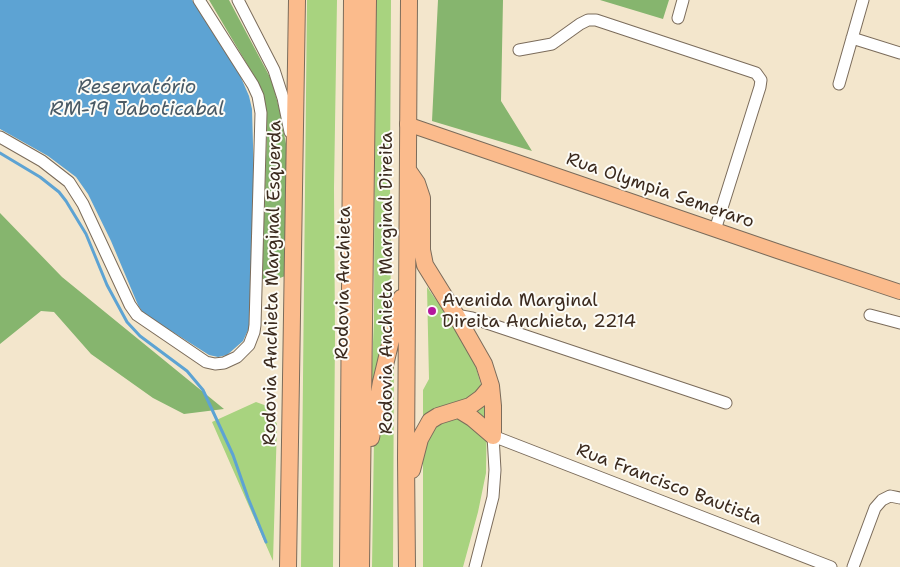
<!DOCTYPE html>
<html>
<head>
<meta charset="utf-8">
<style>
  body { margin:0 }
  canvas { display:block; background:#f3e6cc }
</style>
</head>
<body>
<canvas width="900" height="567"></canvas>
<script>
const g = document.querySelector('canvas').getContext('2d');
g.lineJoin = 'round';
function fill(path, color) { g.fillStyle = color; g.fill(path, 'evenodd'); }
const shape = rows => new Path2D(rows.map(r => 'M' + r).join(''));
function strokePath(path, color, width, dash) { g.strokeStyle = color; g.lineWidth = width; g.lineCap = dash ? 'butt' : 'round'; g.setLineDash(dash || []); g.stroke(path); }
function label(font, color, halo, rows, align = 'center') {
  g.font = font + ' "Shantell Sans",sans-serif'; g.lineWidth = 4; g.setLineDash([]); g.textBaseline = 'middle'; g.strokeStyle = halo; g.fillStyle = color; for (const [text, x, y, turn = 0] of rows) {
    g.save(); g.translate(x, y); g.rotate((+turn || 0) * Math.PI / 180); g.textAlign = isNaN(turn) ? turn : align; if (halo) g.strokeText(text, 0, 0); g.fillText(text, 0, 0); g.restore();
  }
}
fill(shape([
  [307,0,337,0,334,188,335,337,333,567,301,567],
  [375,0,391,0,390,186,391,259,390,314,370,409,374,321],
  [427,287,448,317,475,364,487,406,486,473,478,512,463,567,423,567,423,390,429,379],
  [394,345,393,567,372,567,374,438],
  [256,402,267,406,277,424,273,561,212,422]
]), '#a8d37f');
fill(shape([
  [209,0,229,0,272,81,279,108,287,149,285,276,275,280,262,279,267,129,265,106,257,81],
  [438,0,503,0,501,101,532,151,432,121],
  [600,0,669,0,663,19],
  [0,213,62,277,224,409,184,414,153,398,91,354,54,312,41,311,0,344]
]), '#86b56e');
fill(shape([
  [0,0,192,0,239,73,249,96,252,109,254,180,250,319,249,328,243,341,227,355,218,357,209,355,143,313,138,305,111,241,88,194,76,177,48,156,0,129]
]), '#5da3d3');
strokePath(shape([
  [0,153,40,177,59,192,66,201,86,234,107,285,127,322,140,336,187,371,203,390,233,455,248,498,266,542]
]), '#5da3d3', 3);
const minor = shape([
  [238,0,274,70,283,98,290,132],
  [678,18,683,0],
  [852,38,900,53],
  [519,50,552,44,580,24,588,20,596,20,756,73,761,80,760,87,715,230],
  [839,84,863,0],
  [0,137,42,161,69,182,83,204,130,305,137,315,206,362,215,364,224,363,237,357,249,345,254,332,255,325,261,113,258,96,253,85,199,0],
  [456,315,472,318,726,403],
  [870,315,900,323],
  [475,567,493,497,495,470,493,436,831,567],
  [853,567,875,508,882,500,890,496,900,498]
]);
const major = shape([
  [407,124,777,251,900,292]
]);
const highway = shape([
  [408,170,417,183,422,198,422,250,425,265,456,315,484,364,491,386,493,406,493,436],
  [459,410,472,418,493,436],
  [371,438,381,382,401,298],
  [412,470,420,439,430,421,438,416,470,406,481,398,491,386],
  [288,567,297,0],
  [348,567,352,0],
  [361,567,368,0],
  [407,567,406,458,409,0]
]);
strokePath(minor, '#7b6c5b', 13);
strokePath(major, '#7b6c5b', 16);
strokePath(highway, '#7b6c5b', 18);
strokePath(minor, '#fff', 11);
strokePath(major, '#fbbb8c', 14);
strokePath(highway, '#fbbb8c', 16);
for (const [x, y, r, color] of [
  [432,311,5,"#b5179e"]
]) { const dot = new Path2D(); dot.arc(x, y, r, 0, 2 * Math.PI); g.fillStyle = color; g.fill(dot); strokePath(dot, '#fdfcf7', 2); }
label('18px', '#3b2a1e', '#fdfcf7', [
  ["Rua Olympia Semeraro",660,191,19],
  ["Rodovia Anchieta Marginal Esquerda",273,283,-89],
  ["Rodovia Anchieta",344,283,-89],
  ["Rodovia Anchieta Marginal Direita",387,283,-90],
  ["Rua Francisco Bautista",669,485,21]
]);
label('18px', '#3b2a1e', '#fdfcf7', [
  ["Avenida Marginal",442,301],
  ["Direita Anchieta, 2214",442,322]
], 'left');
label('italic 19px', '#495a66', '#fdfcf7', [
  ["Reservatório",137,88],
  ["RM-19 Jaboticabal",137,110]
]);
</script>
</body>
</html>
